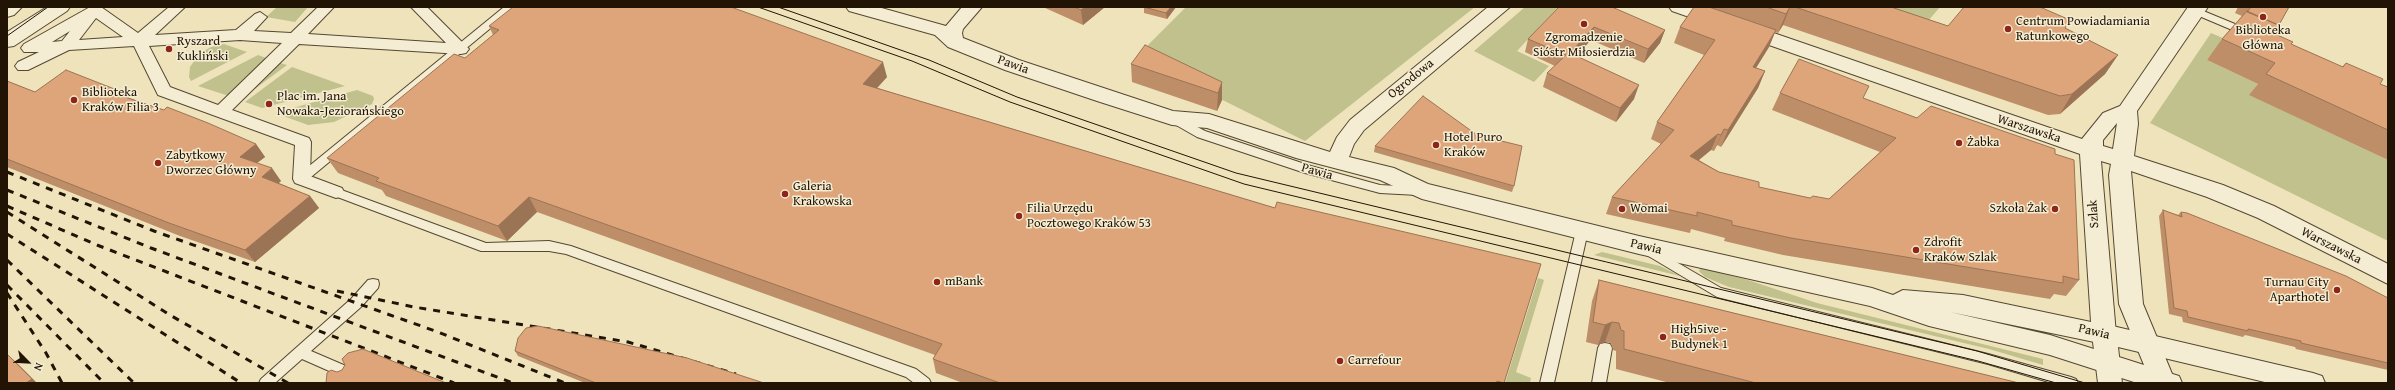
<!DOCTYPE html>
<html>
<head>
<meta charset="utf-8">
<style>
  body { margin:0 }
  #map { position:relative; width:2395px; height:390px; overflow:hidden; background:#efe3bc; font-family:"Gentium Book Plus",serif }
  canvas { display:block }
  .frame { position:absolute; inset:0; border:8px solid #211404; pointer-events:none }
  .north { position:absolute; left:8px; top:342px; width:40px; height:40px; -webkit-text-stroke:3px #f5edd3; paint-order:stroke; rotate:114deg; font-size:11px; font-weight:700; line-height:16px; text-align:center; color:#211404 }
  .north::after { content:''; display:block; margin:auto; width:14px; height:18px; background:#211404; clip-path:polygon(50% 0,100% 100%,50% 72%,0 100%) }
</style>
</head>
<body>
<div id="map">
<canvas width="2395" height="390"></canvas>
<div class="frame"></div>
<div class="north">N</div>
</div>
<script>
const g = document.querySelector('canvas').getContext('2d');
g.lineJoin = 'round';
function fill(path, color) { g.fillStyle = color; g.fill(path, 'evenodd'); }
const shape = rows => new Path2D(rows.map(r => 'M' + r).join(''));
function strokePath(path, color, width, dash) { g.strokeStyle = color; g.lineWidth = width; g.lineCap = dash ? 'butt' : 'round'; g.setLineDash(dash || []); g.stroke(path); }
function label(font, color, halo, rows, align = 'center') {
  g.font = font + ' "Gentium Book Plus",serif'; g.lineWidth = 3; g.setLineDash([]); g.textBaseline = 'middle'; g.strokeStyle = halo; g.fillStyle = color; for (const [text, x, y, turn = 0] of rows) {
    g.save(); g.translate(x, y); g.rotate((+turn || 0) * Math.PI / 180); g.textAlign = isNaN(turn) ? turn : align; if (halo) g.strokeText(text, 0, 0); g.fillText(text, 0, 0); g.restore();
  }
}
fill(shape([
  [277,7,308,7,295,22,266,17],
  [1186,7,1475,7,1305,141,1136,57],
  [1525,7,1558,7,1517,51,1549,66,1534,82,1474,51],
  [1885,7,1940,7,1928,21],
  [2211,33,2225,39,2207,60,2258,84,2250,95,2388,160,2388,241,2150,123],
  [224,44,247,52,191,81,189,77,190,67,199,54,211,47],
  [258,55,269,59,232,97,198,86],
  [274,61,287,65,240,100],
  [292,67,345,86,262,108,245,102],
  [357,90,373,96,374,99,372,104,334,122,308,125,275,113],
  [1602,252,1660,266,1680,276,1594,255],
  [1701,268,1748,280,1817,303,2043,359,2043,365,1989,349,1729,287,1705,277,1699,271],
  [1538,278,1544,280,1516,372,1531,378,1530,383,1505,383]
]), '#c0c18c');
const service = shape([
  [504,7,516,7,305,182,297,182,295,179,297,176,504,7],
  [2196,8,2252,31,2253,33,2248,36,2244,35,2192,13,2191,11,2192,9,2196,8],
  [1173,114,1205,131,1311,166,1380,185,1418,187,1424,191,1418,195,1380,193,1305,173,1197,137,1169,121,1167,118,1169,115,1173,114],
  [336,188,486,243,549,241,571,246,916,369,929,379,931,383,914,383,906,377,566,254,549,251,481,251,332,195,330,192,336,188],
  [1582,226,1586,228,1588,231,1554,383,1540,383,1576,231,1578,228,1582,226],
  [1649,246,1721,288,1988,354,2071,377,2076,379,2078,383,2052,383,1988,364,1717,297,1645,254,1643,251,1645,248,1649,246],
  [373,279,378,280,379,284,378,288,361,307,311,351,346,366,348,370,346,374,341,376,336,374,302,359,275,383,259,383,261,379,351,299,368,280,373,279],
  [1605,343,1610,344,1612,348,1606,383,1592,383,1598,348,1600,344,1605,343]
]);
const pedestrian = shape([
  [90,7,101,7,138,33,169,7,185,7,155,35,236,30,255,14,260,12,267,17,254,31,291,33,318,7,334,7,308,34,446,43,411,7,427,7,469,49,466,53,461,54,299,44,232,110,309,138,311,142,310,176,342,188,344,192,342,196,336,198,295,183,293,179,295,145,158,95,134,46,69,50,28,70,18,70,15,66,18,62,39,52,24,52,21,48,24,44,90,7],
  [96,18,123,37,79,40,96,18],
  [70,31,62,41,52,42,70,31],
  [240,40,282,43,218,105,170,87,149,46,240,40]
]);
const minor = shape([
  [7,7,22,7,14,15,7,17,7,7],
  [47,7,70,7,67,11,14,46,7,47,7,32,47,7],
  [846,7,878,7,946,26,962,7,982,7,963,29,962,33,963,38,1019,60,1173,111,1209,114,1330,152,1337,137,1350,120,1488,7,1510,7,1364,130,1354,144,1349,157,1394,168,1428,184,1639,236,1872,288,1893,295,1903,290,1963,295,2091,322,2080,154,1672,11,1669,7,1698,7,2082,139,2103,113,2120,106,2188,7,2208,7,2137,111,2138,124,2134,156,2223,185,2274,206,2388,264,2388,284,2258,218,2207,197,2131,171,2143,304,2175,381,2174,383,2137,383,2050,355,1929,326,1870,306,1639,254,1422,199,1380,180,1296,158,1207,128,1172,125,1097,101,1005,70,948,47,935,35,849,11,846,7],
  [2117,123,2113,149,2103,146,2103,140,2117,123],
  [2101,161,2111,164,2109,175,2119,304,2144,365,2050,335,1950,312,2104,344,2113,341,2116,334,2101,161]
]);
const tertiary = shape([
  [2104,324,2313,373,2322,376,2325,383,2269,383,2118,347,2122,383,2098,383,2092,334,2095,327,2104,324],
  [2163,371,2179,376,2182,383,2151,383,2154,374,2163,371]
]);
strokePath(service, '#544832', 2);
strokePath(pedestrian, '#544832', 2);
strokePath(minor, '#544832', 2);
strokePath(tertiary, '#544832', 2);
fill(service, '#f5edd3');
fill(pedestrian, '#f5edd3');
fill(minor, '#f5edd3');
fill(tertiary, '#f5edd3');
strokePath(shape([
  [758,7,912,61,1010,102,1244,184,1978,361,2056,383],
  [778,7,929,60,1017,97,1236,173,1977,351,2085,383],
  [7,36,48,7]
]), '#211404', 1);
strokePath(shape([
  [7,172,154,231,438,332,565,383],
  [7,190,151,248,513,383],
  [7,206,97,245,454,383],
  [7,212,170,315,288,383],
  [7,234,241,383],
  [7,260,134,383],
  [7,285,104,383],
  [337,291,414,307,628,342,736,374],
  [7,293,46,353,62,383]
]), '#211404', 3, [7, 7]);
fill(shape([
  [1043,7,1105,7,1083,25],
  [1144,7,1176,7,1167,19,1144,13],
  [1559,7,1665,30,1660,43,1644,63,1591,40,1576,56,1634,99,1616,122,1543,87,1547,73,1555,66,1525,52,1528,39],
  [1694,7,1891,7,1948,26,2070,20,2065,28,2118,55,2105,74,2060,114,2048,115,1783,25,1778,33,1775,32,1769,47,1756,68,1765,71,1758,88,1721,147,1717,145,1714,151,1711,150,1699,160,1719,172,1759,187,1810,198,1829,199,1880,152,1772,110,1780,93,1863,98,1917,118,2055,154,2079,280,2066,296,2054,294,2050,299,1783,255,1724,241,1725,238,1691,229,1690,233,1606,214,1612,197,1661,144,1651,139,1657,122,1704,55,1674,43,1680,27],
  [2238,7,2289,7,2279,25,2275,34,2291,44,2342,67,2346,63,2380,84,2388,87,2388,160,2249,95,2258,84,2207,60,2222,39,2242,16,2235,13],
  [489,26,887,77,877,88,1275,208,1541,264,1504,383,963,383,936,373,933,359,935,355,537,212,507,241,386,196,382,190,338,173,327,158,465,58,493,35],
  [1131,64,1222,82,1222,100,1217,111,1132,82],
  [7,81,35,92,117,90,121,95,256,144,265,157,257,163,281,181,279,183,310,196,319,208,255,262,180,236,7,167],
  [1375,146,1514,186,1512,192,1374,152],
  [2163,210,2178,215,2181,212,2388,298,2388,370,2296,349,2295,347,2245,335,2243,337,2183,322,2182,317,2169,314,2159,216],
  [1599,280,2019,383,1670,383,1616,369,1616,351,1613,350,1611,343,1605,342,1598,345,1586,342,1592,301],
  [515,351,764,383,585,383,518,356]
]), '#be8e68');
fill(shape([
  [1085,7,1105,7,1083,25,1081,10],
  [1171,7,1176,7,1167,19,1166,13],
  [1790,7,1783,25,1778,33,1786,14],
  [1594,27,1591,40,1566,66,1570,53],
  [1665,30,1660,43,1644,63,1648,49],
  [1776,30,1769,47,1746,84,1753,67],
  [2118,55,2105,74,2060,114,2072,94],
  [883,62,887,77,867,99,863,84],
  [1765,71,1758,88,1721,147,1728,130],
  [1222,82,1222,100,1217,111,1218,93],
  [1639,85,1634,99,1616,122,1620,108],
  [117,90,127,103,113,93],
  [1724,129,1717,145,1714,151,1721,135],
  [1718,134,1711,150,1684,172,1690,156],
  [256,144,265,157,249,169,240,157],
  [272,168,281,181,271,189,262,177],
  [310,196,319,208,255,262,245,250],
  [529,197,537,212,507,241,498,226],
  [1612,322,1605,342,1598,345,1605,325],
  [7,354,18,364,37,383,26,383]
]), '#9b7455');
const building = shape([
  [513,7,731,7,883,62,863,84,1275,208,1277,202,1541,264,1504,383,1497,381,1496,383,1000,383,933,359,942,344,529,197,498,226,376,181,379,178,327,158,454,54,465,58,499,30,489,26,513,7],
  [1074,7,1085,7,1081,10,1074,7],
  [1144,7,1171,7,1166,13,1144,7],
  [1559,7,1612,7,1665,30,1648,49,1594,27,1570,53,1639,85,1620,108,1547,73,1566,55,1528,39,1559,7],
  [1694,7,1709,7,1776,30,1753,67,1765,71,1728,130,1724,129,1721,135,1718,134,1690,156,1719,172,1759,182,1759,187,1810,198,1813,196,1829,199,1896,138,1780,93,1799,59,1869,86,1863,98,1917,118,1931,106,2055,149,2055,154,2074,160,2079,280,2063,276,2063,283,1791,238,1732,225,1732,221,1697,212,1697,216,1612,197,1674,130,1657,122,1715,40,1680,27,1694,7],
  [1766,7,1790,7,1786,14,1766,7],
  [1795,7,1891,7,1948,26,1964,7,2040,7,2070,20,2065,28,2118,55,2072,94,2060,96,1795,7],
  [2251,7,2289,7,2279,25,2247,12,2251,7],
  [2247,11,2280,26,2275,34,2293,42,2291,44,2343,67,2346,63,2383,79,2380,84,2388,87,2388,130,2266,74,2275,63,2222,39,2247,11],
  [1145,45,1222,82,1218,93,1131,64,1145,45],
  [66,70,117,90,113,93,164,110,167,107,208,123,256,144,240,157,272,168,262,177,310,196,245,250,169,223,7,159,7,81,35,92,66,70],
  [1423,96,1477,135,1522,146,1514,186,1375,146,1423,96],
  [2163,210,2182,217,2181,212,2187,213,2346,276,2388,298,2388,363,2301,343,2301,341,2248,329,2248,331,2188,317,2187,311,2174,308,2163,210],
  [1599,280,2019,383,1756,383,1624,349,1624,331,1621,330,1619,323,1612,322,1605,325,1593,322,1599,280],
  [538,326,687,358,764,383,596,383,515,351,518,338,526,328,538,326],
  [363,349,446,383,326,383,327,373,331,370,337,372,342,370,345,365,342,359,348,353,363,349],
  [7,354,32,379,26,383,7,383,7,354]
]);
fill(building, '#dda579');
strokePath(building, '#9b7455', 1);
for (const [x, y, r, color] of [
  [2263,17,4,"#8f2418"],
  [1584,24,4,"#8f2418"],
  [2008,29,4,"#8f2418"],
  [169,49,4,"#8f2418"],
  [74,100,4,"#8f2418"],
  [269,104,4,"#8f2418"],
  [1959,143,4,"#8f2418"],
  [1436,145,4,"#8f2418"],
  [158,163,4,"#8f2418"],
  [785,194,4,"#8f2418"],
  [1622,209,4,"#8f2418"],
  [2055,209,4,"#8f2418"],
  [1019,216,4,"#8f2418"],
  [1916,250,4,"#8f2418"],
  [937,282,4,"#8f2418"],
  [2337,290,4,"#8f2418"],
  [1663,337,4,"#8f2418"],
  [1340,361,4,"#8f2418"]
]) { const dot = new Path2D(); dot.arc(x, y, r, 0, 2 * Math.PI); g.fillStyle = color; g.fill(dot); strokePath(dot, '#f5edd3', 1.5); }
label('13px', '#211404', '#f5edd3', [
  ["Centrum Powiadamiania",2016,22],
  ["Ratunkowego",2016,37],
  ["Biblioteka",2263,31,"center"],
  ["Główna",2263,46,"center"],
  ["Zgromadzenie",1584,38,"center"],
  ["Sióstr Miłosierdzia",1584,53,"center"],
  ["Ryszard",177,42],
  ["Kukliński",177,57],
  ["Biblioteka",82,93],
  ["Kraków Filia 3",82,108],
  ["Plac im. Jana",277,97],
  ["Nowaka-Jeziorańskiego",277,112],
  ["Hotel Puro",1444,138],
  ["Kraków",1444,153],
  ["Żabka",1967,143],
  ["Zabytkowy",166,156],
  ["Dworzec Główny",166,171],
  ["Galeria",793,187],
  ["Krakowska",793,202],
  ["Filia Urzędu",1027,209],
  ["Pocztowego Kraków 53",1027,224],
  ["Womai",1630,209],
  ["Szkoła Żak",2047,209,"right"],
  ["Zdrofit",1924,243],
  ["Kraków Szlak",1924,258],
  ["mBank",945,282],
  ["Turnau City",2329,283,"right"],
  ["Aparthotel",2329,298,"right"],
  ["High5ive -",1671,330],
  ["Budynek 1",1671,345],
  ["Carrefour",1348,361]
], 'left');
label('13px', '#211404', '#f5edd3', [
  ["Pawia",1013,65,20],
  ["Ogrodowa",1411,79,-39],
  ["Warszawska",2029,129,18],
  ["Pawia",1317,172,16],
  ["Szlak",2094,214,-94],
  ["Warszawska",2331,246,27],
  ["Pawia",1646,247,13],
  ["Pawia",2094,332,13]
]);
</script>
</body>
</html>
